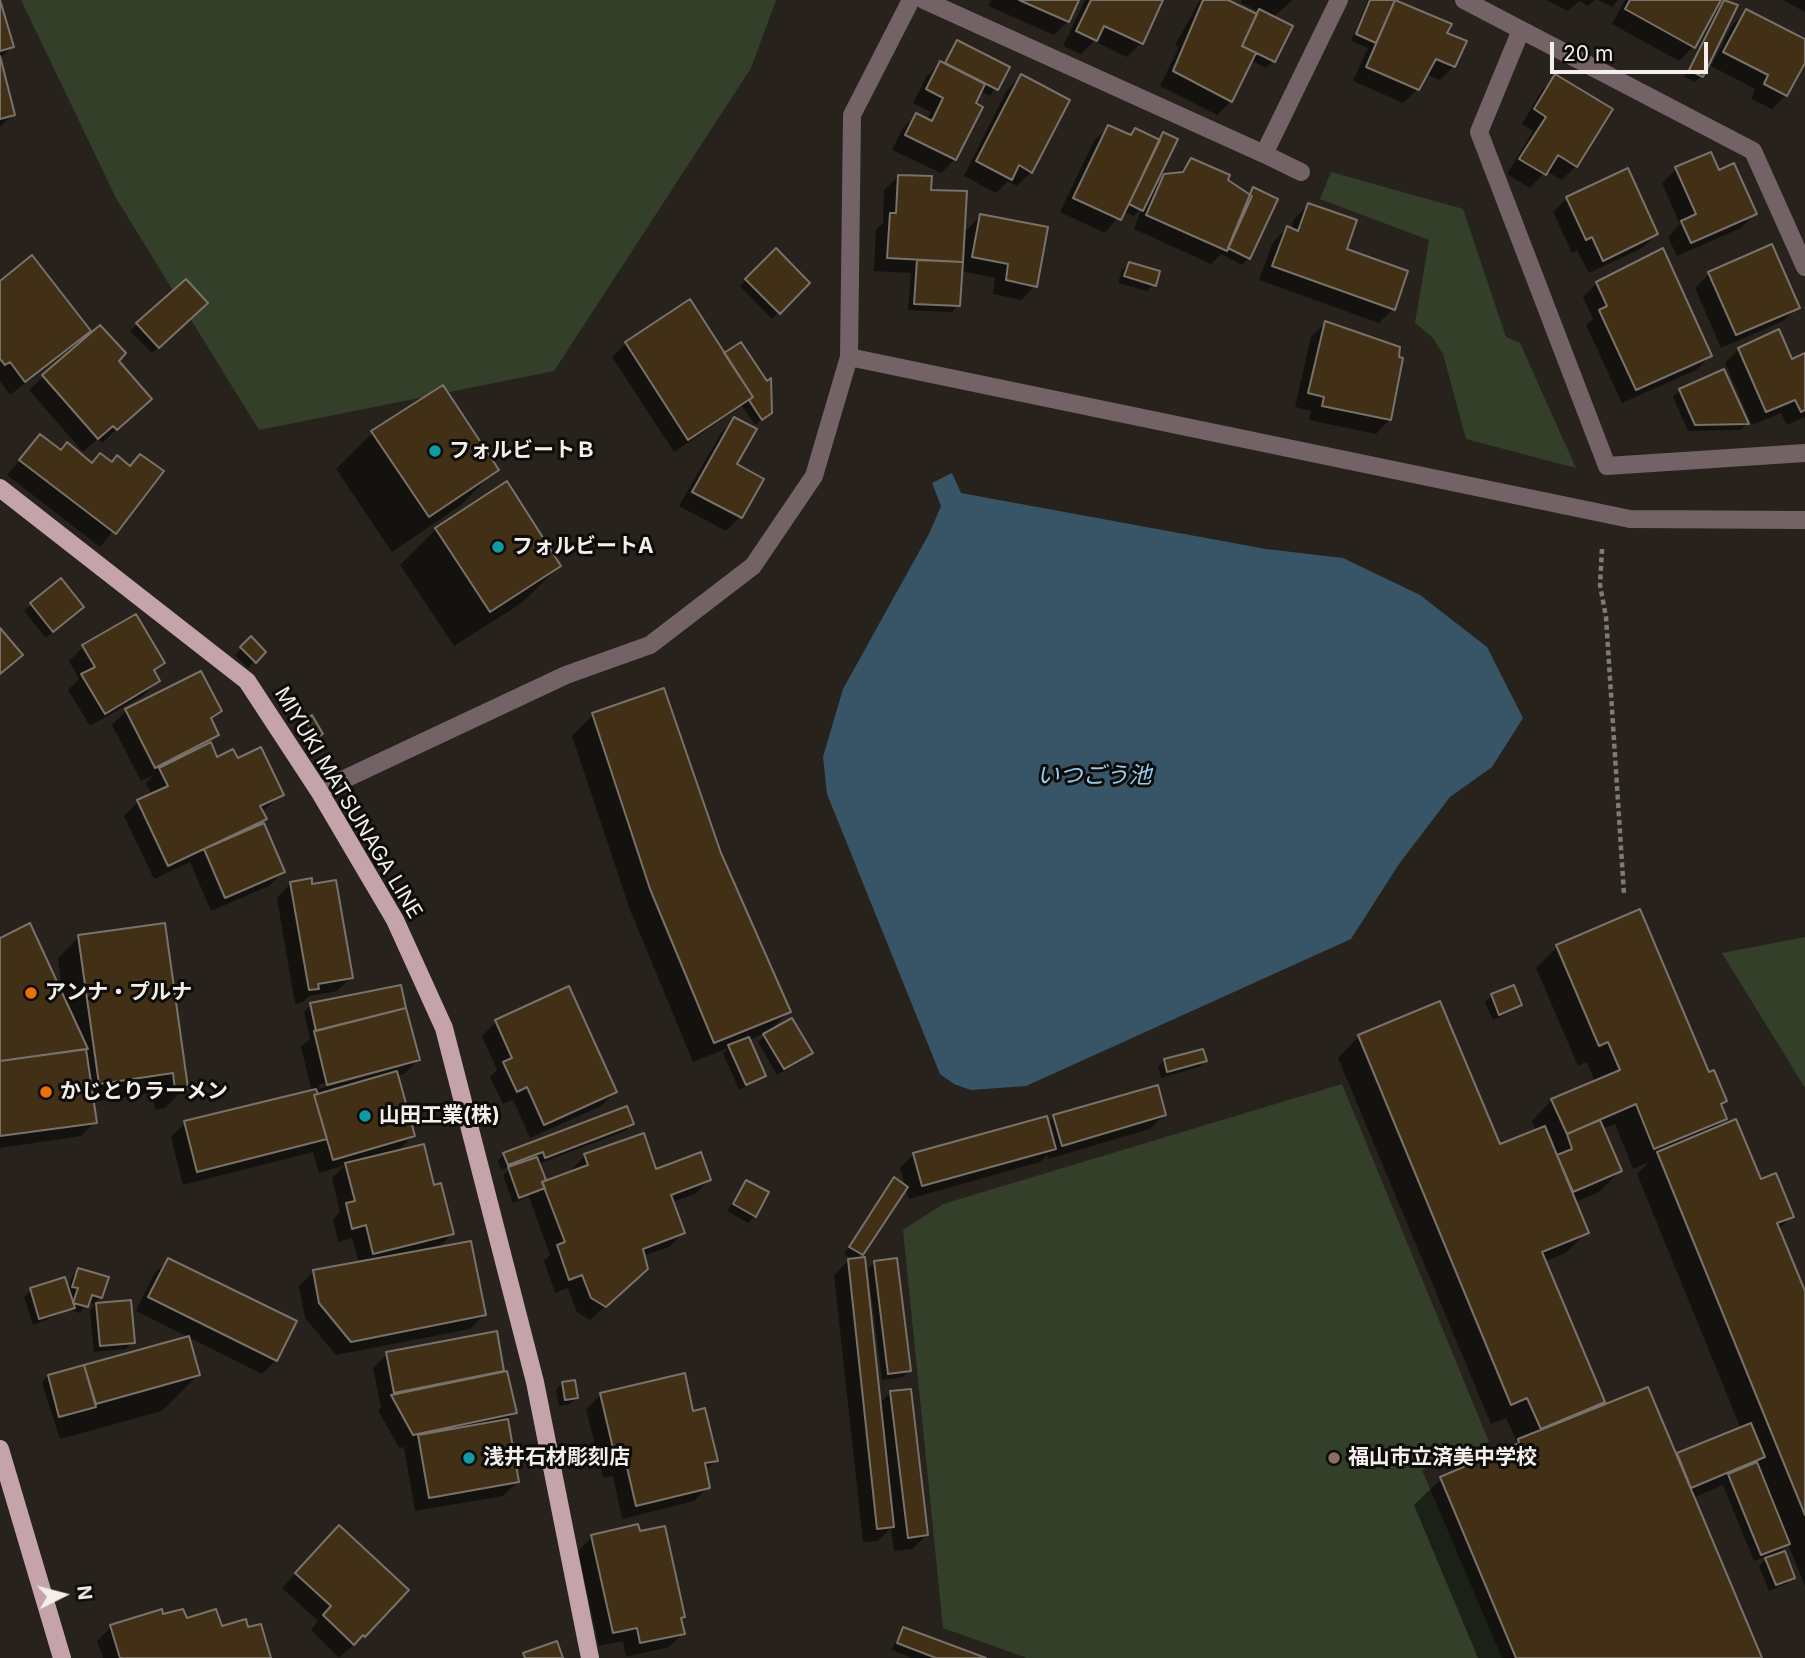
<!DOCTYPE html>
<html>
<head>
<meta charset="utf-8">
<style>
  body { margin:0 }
  #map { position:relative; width:1805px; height:1658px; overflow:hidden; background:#27221c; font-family:Inter,sans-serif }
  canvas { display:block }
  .north { position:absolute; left:28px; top:1560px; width:70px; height:70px; -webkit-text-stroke:5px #0e0c09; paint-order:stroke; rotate:84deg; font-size:19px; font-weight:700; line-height:28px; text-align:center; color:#f3efeb }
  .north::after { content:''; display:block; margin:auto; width:24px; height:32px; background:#f3efeb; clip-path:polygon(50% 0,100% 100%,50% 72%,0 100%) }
  .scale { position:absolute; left:1550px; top:42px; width:158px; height:32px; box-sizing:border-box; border:4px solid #f3efeb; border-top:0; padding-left:9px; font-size:21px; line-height:24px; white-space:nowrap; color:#f3efeb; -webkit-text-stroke:5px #0e0c09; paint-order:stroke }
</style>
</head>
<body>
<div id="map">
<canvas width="1805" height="1658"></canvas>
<div class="north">N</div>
<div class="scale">20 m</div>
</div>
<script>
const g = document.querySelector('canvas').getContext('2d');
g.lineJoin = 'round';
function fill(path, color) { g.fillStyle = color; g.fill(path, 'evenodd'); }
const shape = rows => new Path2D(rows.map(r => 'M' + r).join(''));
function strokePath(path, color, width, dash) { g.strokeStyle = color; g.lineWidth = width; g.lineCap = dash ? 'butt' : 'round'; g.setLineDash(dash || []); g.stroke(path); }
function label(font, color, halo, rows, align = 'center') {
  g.font = font + ' Inter,"Noto Sans JP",sans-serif'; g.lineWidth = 6; g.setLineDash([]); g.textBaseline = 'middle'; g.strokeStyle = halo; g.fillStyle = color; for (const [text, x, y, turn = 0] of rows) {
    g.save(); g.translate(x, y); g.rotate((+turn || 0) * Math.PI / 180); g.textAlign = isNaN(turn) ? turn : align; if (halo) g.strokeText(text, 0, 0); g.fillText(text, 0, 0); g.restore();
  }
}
fill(shape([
  [21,0,776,0,751,68,554,371,259,430,116,198],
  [1331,172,1463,209,1506,337,1520,343,1576,468,1466,439,1443,354,1432,337,1415,323,1429,240,1320,199],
  [1805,937,1805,1088,1722,953],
  [1342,1084,1489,1442,1422,1470,1502,1658,1027,1658,943,1628,903,1230,943,1204]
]), '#343f2a');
fill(shape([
  [952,473,961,493,1266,549,1343,558,1420,595,1487,647,1523,718,1492,767,1450,797,1399,864,1351,939,1026,1086,971,1090,954,1084,940,1074,827,794,823,757,843,689,930,532,941,506,932,483]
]), '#385568');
fill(shape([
  [991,0,1077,0,1068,21,1054,35,988,6],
  [1085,0,1161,0,1141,43,1127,57,1094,41,1081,54,1063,46],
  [1200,0,1225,0,1255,16,1259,12,1241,3,1242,0,1293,0,1272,18,1290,27,1273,61,1266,68,1251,60,1231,101,1217,115,1160,86,1179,47,1175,45],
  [1368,0,1391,0,1445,34,1454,66,1440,80,1426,74,1418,89,1403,103,1353,81,1368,48,1351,41],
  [1547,0,1595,0,1588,6,1579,1,1568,11],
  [1598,0,1618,0,1612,7],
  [1625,0,1719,0,1714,11,1725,0,1736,5,1702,76,1695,82,1684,77,1715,14,1712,13,1693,47,1679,61,1612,24],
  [1783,0,1805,0,1805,12],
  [0,4,12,46,0,59],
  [1747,11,1805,41,1805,59,1786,95,1772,109,1751,99,1755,89,1711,66,1732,25],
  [957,42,1007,68,990,96,980,91,955,159,941,173,892,150,902,129,916,115,927,120,931,112,913,103,926,77,940,63,943,64],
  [0,62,13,115,0,127],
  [1021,76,1031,172,1017,186,1008,181,996,193,964,176,1007,90],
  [1556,76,1576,166,1562,180,1546,171,1530,188,1507,174,1533,131,1522,124,1542,90],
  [1108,127,1129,136,1135,130,1157,141,1164,134,1152,189,1165,176,1176,175,1191,160,1248,195,1254,189,1249,258,1242,265,1221,254,1211,264,1134,229,1142,208,1134,216,1123,211,1105,233,1060,212,1094,141],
  [1676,169,1718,172,1755,214,1741,228,1677,256,1668,237,1680,224,1662,183],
  [1627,171,1656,234,1642,248,1589,273,1577,250,1572,253,1553,212,1567,198],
  [899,176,929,192,963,233,981,216,1035,286,1021,300,993,294,995,278,961,271,958,305,952,312,908,310,911,273,874,271,876,229,883,223,884,190],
  [1308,205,1393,309,1379,323,1259,280,1273,242,1287,228,1291,230,1294,219],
  [776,251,808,283,772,319,740,286],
  [32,258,91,335,116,360,135,412,102,443,98,439,83,452,29,390,68,354,66,352,10,395,0,381,0,283],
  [1129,264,1154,285,1147,291,1118,283,1122,270],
  [1709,274,1797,307,1783,321,1721,348,1695,288],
  [185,281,206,303,152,353,130,331],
  [1597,283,1710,356,1696,370,1622,403,1586,325,1593,319,1583,297],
  [1325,323,1390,419,1376,434,1309,420,1311,411,1295,407,1311,337],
  [626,343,724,355,770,413,755,425,742,406,674,452,612,357],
  [1739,349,1791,362,1805,355,1805,417,1787,425,1781,413,1752,425,1725,363],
  [1680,390,1747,424,1741,430,1688,431,1673,397],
  [735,419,734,464,761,480,740,517,726,531,679,506,721,433],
  [372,433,497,469,461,505,392,552,336,469],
  [40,436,60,451,91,464,129,467,140,456,161,471,100,547,7,475],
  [436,529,559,566,523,602,454,646,400,565],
  [60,581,75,614,46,638,24,611],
  [136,616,163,662,153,672,158,681,144,695,90,726,68,690,79,679,69,661,83,647],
  [251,639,264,652,248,668,235,655],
  [126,711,220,711,210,721,217,735,209,743,217,759,237,761,282,795,261,812,265,818,254,829,283,872,269,886,211,911,190,862,154,879,124,816,138,802,152,795,146,783,154,775,141,781,112,725],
  [593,715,789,1012,767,1033,811,1053,804,1060,777,1075,758,1042,768,1032,748,1040,764,1076,739,1090,723,1053,728,1048,693,1062,630,910,572,736],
  [312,717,321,734,308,744,299,727],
  [291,883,351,977,337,991,309,996,303,1002,295,1004,277,898],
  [79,937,186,1087,165,1108,155,1110,153,1093,92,1102,95,1122,81,1136,0,1148,0,940,63,997,58,958],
  [1557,947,1708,1074,1724,1101,1720,1106,1725,1118,1713,1131,1792,1216,1778,1230,1805,1296,1805,1586,1788,1544,1776,1556,1793,1578,1786,1584,1769,1591,1759,1566,1771,1555,1754,1561,1723,1485,1693,1498,1761,1658,1478,1658,1414,1505,1441,1479,1510,1449,1517,1442,1506,1418,1491,1424,1338,1058,1358,1037,1439,1003,1499,1146,1536,1131,1532,1121,1552,1100,1595,1082,1587,1062,1578,1066,1536,968],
  [1615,1124,1633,1169,1649,1162,1637,1174,1741,1429,1676,1456,1595,1410,1603,1402,1544,1262,1566,1253,1587,1232,1575,1202,1599,1192,1620,1171,1602,1129],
  [568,989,615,1092,601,1106,530,1138,513,1100,503,1104,490,1077,497,1070,482,1036,496,1022],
  [1492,995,1520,1004,1513,1011,1493,1020,1485,1002],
  [311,1005,418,1060,404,1074,397,1076,413,1135,397,1152,432,1187,452,1234,437,1249,484,1315,470,1329,336,1355,305,1318,299,1286,313,1272,359,1263,352,1238,338,1242,333,1219,340,1212,332,1178,345,1165,319,1173,313,1152,183,1185,171,1137,185,1123,312,1092,301,1047,310,1039,304,1012],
  [404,1063,404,1066,319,1089,318,1085],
  [1165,1060,1205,1061,1199,1067,1161,1078,1158,1067],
  [1164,1115,1150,1129,1048,1159,1047,1155,1040,1162,909,1199,905,1188,856,1260,879,1404,890,1393,927,1535,912,1549,894,1551,891,1528,878,1541,863,1542,834,1275,848,1261,854,1260,844,1254,888,1186,895,1179,905,1186,900,1168,914,1154,1047,1124,1054,1117],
  [632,1124,625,1131,538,1164,538,1186,572,1173,571,1170,585,1156,709,1180,695,1194,672,1202,683,1233,669,1247,643,1256,632,1282,590,1320,577,1312,568,1288,555,1293,544,1261,550,1255,529,1197,513,1203,503,1176,512,1166,501,1170,498,1161,504,1154],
  [746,1182,755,1216,748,1223,727,1211],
  [168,1260,276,1360,262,1374,136,1311,154,1274],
  [875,1262,909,1371,903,1377,882,1380,868,1269],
  [78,1270,100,1297,94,1304,88,1302,80,1313,70,1310,33,1325,24,1297,31,1290,67,1290,72,1277],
  [130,1301,133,1342,126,1349,94,1352,90,1311,95,1304],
  [495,1333,515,1412,507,1420,518,1482,503,1496,415,1511,404,1447,399,1448,378,1410,381,1407,373,1368,387,1354],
  [187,1338,198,1375,162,1411,60,1439,42,1383,48,1376],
  [562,1383,576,1398,570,1404,559,1406,556,1390],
  [601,1395,692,1413,716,1460,705,1471,708,1487,694,1501,622,1519,613,1476,603,1478,586,1409],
  [592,1537,683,1616,680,1619,683,1633,669,1647,626,1657,623,1641,599,1646,578,1551],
  [325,1542,406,1590,364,1636,339,1658,311,1630,318,1621,282,1588],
  [162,1616,247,1629,270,1658,103,1658,97,1641,111,1627],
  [903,1630,981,1658,913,1658,891,1650]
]), '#0007');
const building = shape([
  [0,0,14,47,0,51,0,0],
  [1019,0,1079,0,1069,22,1019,0],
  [1091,0,1163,0,1143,44,1104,26,1097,41,1076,31,1091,0],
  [1203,0,1228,0,1257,14,1242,46,1256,53,1232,102,1173,71,1203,0],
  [1370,0,1395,0,1376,43,1356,34,1370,0],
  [1395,0,1452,24,1447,33,1467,41,1455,67,1436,59,1419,90,1366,67,1395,0],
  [1630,0,1721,0,1695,48,1625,9,1630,0],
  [1724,0,1738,5,1703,77,1689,70,1724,0],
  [1259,9,1293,26,1275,62,1242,46,1259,9],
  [1746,9,1805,39,1805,63,1787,96,1764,84,1768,75,1723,52,1746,9],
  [957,40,1010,67,998,90,945,63,957,40],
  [0,56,15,115,0,119,0,56],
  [940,61,985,84,976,103,983,107,956,160,905,135,916,113,932,121,943,98,926,89,940,61],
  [1021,74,1070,100,1032,173,1019,165,1012,180,976,161,1021,74],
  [1555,74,1613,109,1577,167,1558,155,1546,175,1519,159,1546,117,1534,109,1555,74],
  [1108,125,1131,135,1135,128,1160,140,1121,220,1073,198,1108,125],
  [1163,132,1178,139,1143,211,1129,204,1163,132],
  [1711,152,1719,170,1734,163,1757,214,1691,243,1681,221,1696,214,1675,167,1711,152],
  [1191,158,1230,175,1228,180,1252,196,1227,251,1146,215,1164,174,1183,172,1191,158],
  [1628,168,1658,234,1603,261,1592,237,1586,240,1566,197,1628,168],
  [898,175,932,176,931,190,967,191,963,262,887,258,890,213,896,213,898,175],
  [1253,187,1278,199,1250,259,1228,248,1253,187],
  [1308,203,1357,220,1347,249,1408,271,1395,310,1272,266,1287,226,1298,231,1308,203],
  [980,214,1048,227,1037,287,1006,280,1008,264,972,257,980,214],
  [1772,244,1800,308,1736,335,1708,272,1772,244],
  [776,248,810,283,780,314,745,279,776,248],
  [1663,248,1712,356,1636,390,1599,310,1607,306,1596,282,1663,248],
  [32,255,91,331,25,382,10,362,5,365,0,359,0,281,32,255],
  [917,260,963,262,960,306,914,304,917,260],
  [1129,262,1160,271,1156,286,1124,276,1129,262],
  [186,279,208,303,159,348,136,323,186,279],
  [690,299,753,397,688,440,625,342,690,299],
  [1325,321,1400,347,1399,357,1403,358,1391,420,1322,406,1324,397,1308,393,1325,321],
  [100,325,126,353,119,361,152,399,117,430,113,426,98,439,42,375,100,325],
  [1779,329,1792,359,1805,353,1805,410,1801,412,1795,400,1766,412,1738,348,1779,329],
  [741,342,767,381,771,378,772,413,762,420,749,400,753,397,724,353,741,342],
  [1724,369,1749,424,1695,425,1679,389,1724,369],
  [443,385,499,470,429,517,371,431,443,385],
  [734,417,757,429,737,464,764,479,742,518,692,492,734,417],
  [40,434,61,450,67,442,92,463,100,453,112,462,117,455,130,466,140,454,164,471,116,534,19,460,40,434],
  [507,481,561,566,490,612,435,528,507,481],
  [61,578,84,607,53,632,30,603,61,578],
  [136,614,165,663,154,670,160,681,105,714,81,674,95,667,82,645,136,614],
  [0,628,23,655,0,674,0,628],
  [251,636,266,652,256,663,240,647,251,636],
  [201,671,222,711,211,718,219,735,155,768,125,709,201,671],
  [664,688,721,853,791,1012,714,1043,650,889,592,713,664,688],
  [312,715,323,734,315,739,305,719,312,715],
  [211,742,217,757,233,749,238,758,261,747,284,795,260,806,267,819,168,866,137,800,168,786,159,768,211,742],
  [264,823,285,872,225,898,204,849,264,823],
  [312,878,312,884,336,880,353,978,318,984,319,989,309,990,290,882,312,878],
  [1640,909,1709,1072,1714,1070,1727,1101,1721,1104,1727,1119,1654,1149,1636,1104,1567,1134,1551,1099,1620,1070,1608,1042,1599,1046,1556,945,1640,909],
  [30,923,88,1049,0,1061,0,938,30,923],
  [165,923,188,1088,175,1090,173,1073,99,1084,78,935,165,923],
  [401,985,406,1008,316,1031,310,1003,401,985],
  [1514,985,1522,1005,1499,1015,1491,994,1514,985],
  [569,986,617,1092,544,1125,527,1087,517,1092,503,1062,512,1058,495,1020,569,986],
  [1440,1001,1500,1144,1545,1126,1589,1233,1542,1252,1605,1402,1541,1429,1527,1398,1511,1405,1358,1035,1440,1001],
  [406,1008,420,1060,327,1085,314,1031,406,1008],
  [792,1018,813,1053,784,1069,763,1034,792,1018],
  [749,1037,766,1076,746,1085,728,1045,749,1037],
  [86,1049,97,1123,0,1136,0,1061,86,1049],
  [1203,1049,1207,1061,1167,1072,1164,1059,1203,1049],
  [397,1071,415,1136,333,1160,314,1095,397,1071],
  [1158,1085,1166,1115,1062,1146,1053,1115,1158,1085],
  [316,1089,318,1094,314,1095,327,1139,197,1172,184,1121,316,1089],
  [627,1106,634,1124,545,1158,543,1152,508,1165,503,1153,627,1106],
  [1047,1116,1056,1149,922,1186,913,1153,1047,1116],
  [1736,1119,1761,1179,1776,1173,1794,1217,1777,1223,1805,1291,1805,1515,1657,1152,1736,1119],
  [1600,1120,1622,1171,1573,1192,1557,1155,1572,1149,1567,1134,1600,1120],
  [644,1133,656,1169,701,1152,711,1180,671,1195,685,1233,643,1249,648,1269,606,1307,591,1298,582,1275,569,1280,557,1245,565,1242,542,1182,588,1165,584,1154,644,1133],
  [424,1144,434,1185,441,1183,454,1234,373,1254,366,1225,352,1229,346,1203,355,1201,345,1163,424,1144],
  [537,1157,546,1180,542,1182,545,1188,519,1198,508,1167,537,1157],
  [894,1177,908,1187,863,1255,849,1247,894,1177],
  [746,1180,769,1192,756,1217,733,1204,746,1180],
  [471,1241,486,1315,351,1342,319,1303,313,1270,471,1241],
  [865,1257,894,1527,877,1529,848,1259,865,1257],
  [168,1258,297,1321,277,1361,148,1297,168,1258],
  [897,1258,911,1371,888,1374,874,1261,897,1258],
  [78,1268,109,1277,102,1298,92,1295,88,1307,73,1303,78,1288,72,1287,78,1268],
  [65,1277,75,1308,39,1319,30,1288,65,1277],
  [131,1300,135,1343,100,1346,96,1303,131,1300],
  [497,1331,504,1371,394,1393,386,1352,497,1331],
  [189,1336,200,1375,96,1404,84,1365,189,1336],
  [84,1365,96,1407,59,1417,48,1375,84,1365],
  [507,1371,517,1413,413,1435,391,1395,507,1371],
  [685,1373,693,1411,705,1408,718,1461,705,1463,710,1488,636,1506,626,1463,617,1465,600,1393,685,1373],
  [575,1380,578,1398,565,1400,562,1382,575,1380],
  [1648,1387,1762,1658,1516,1658,1440,1477,1519,1443,1518,1439,1648,1387],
  [911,1389,928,1535,908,1538,890,1391,911,1389],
  [508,1419,519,1482,429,1498,418,1435,508,1419],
  [1751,1423,1765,1457,1691,1488,1677,1453,1751,1423],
  [1757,1462,1790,1544,1761,1555,1728,1474,1757,1462],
  [638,1524,640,1531,665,1526,685,1617,681,1618,685,1634,640,1643,637,1628,613,1633,591,1535,638,1524],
  [339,1525,409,1590,365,1637,363,1635,354,1645,323,1615,331,1606,295,1573,339,1525],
  [1785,1551,1795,1578,1776,1585,1765,1558,1785,1551],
  [162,1609,163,1614,183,1609,187,1618,216,1609,222,1626,246,1619,248,1627,261,1624,271,1658,120,1658,110,1625,162,1609],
  [903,1627,986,1658,936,1658,897,1643,903,1627],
  [557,1641,563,1658,525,1658,523,1653,557,1641]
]);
fill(building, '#412f16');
strokePath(building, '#78726a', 2);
strokePath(shape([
  [1602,549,1600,585,1606,617,1624,894]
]), '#7f7a75', 4.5, [5, 3.5]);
strokePath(shape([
  [924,0,1264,154,1339,0],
  [1464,0,1753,151,1805,267],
  [1521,30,1479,132,1607,466,1805,453],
  [1264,154,1301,172],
  [849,357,1630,519,1805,520],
  [319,791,566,675,650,645,753,566,814,476,849,357,852,115,911,0]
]), '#736366', 18);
strokePath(shape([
  [0,488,247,681,319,791,395,920,444,1028,535,1382,590,1658],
  [0,1449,62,1658]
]), '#c4a4aa', 18);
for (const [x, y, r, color] of [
  [435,451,7,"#0f9aa8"],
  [498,547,7,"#0f9aa8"],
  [31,993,7,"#e8710a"],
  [46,1092,7,"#e8710a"],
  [365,1116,7,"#0f9aa8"],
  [469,1458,7,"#0f9aa8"],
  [1334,1458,7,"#8d6e63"]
]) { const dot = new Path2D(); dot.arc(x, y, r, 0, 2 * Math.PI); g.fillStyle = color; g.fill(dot); strokePath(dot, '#0e0c09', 2.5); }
label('bold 21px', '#f3efeb', '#0e0c09', [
  ["フォルビートＢ",449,451],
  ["フォルビートA",512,547],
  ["アンナ・プルナ",45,993],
  ["かじとりラーメン",60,1092],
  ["山田工業(株)",379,1116],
  ["浅井石材彫刻店",483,1458],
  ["福山市立済美中学校",1348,1458]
], 'left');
label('21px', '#f3efeb', '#0e0c09', [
  ["MIYUKI MATSUNAGA LINE",348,803,59]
]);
label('italic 23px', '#94cbef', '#0e0c09', [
  ["いつごう池",1094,776]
]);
</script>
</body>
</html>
